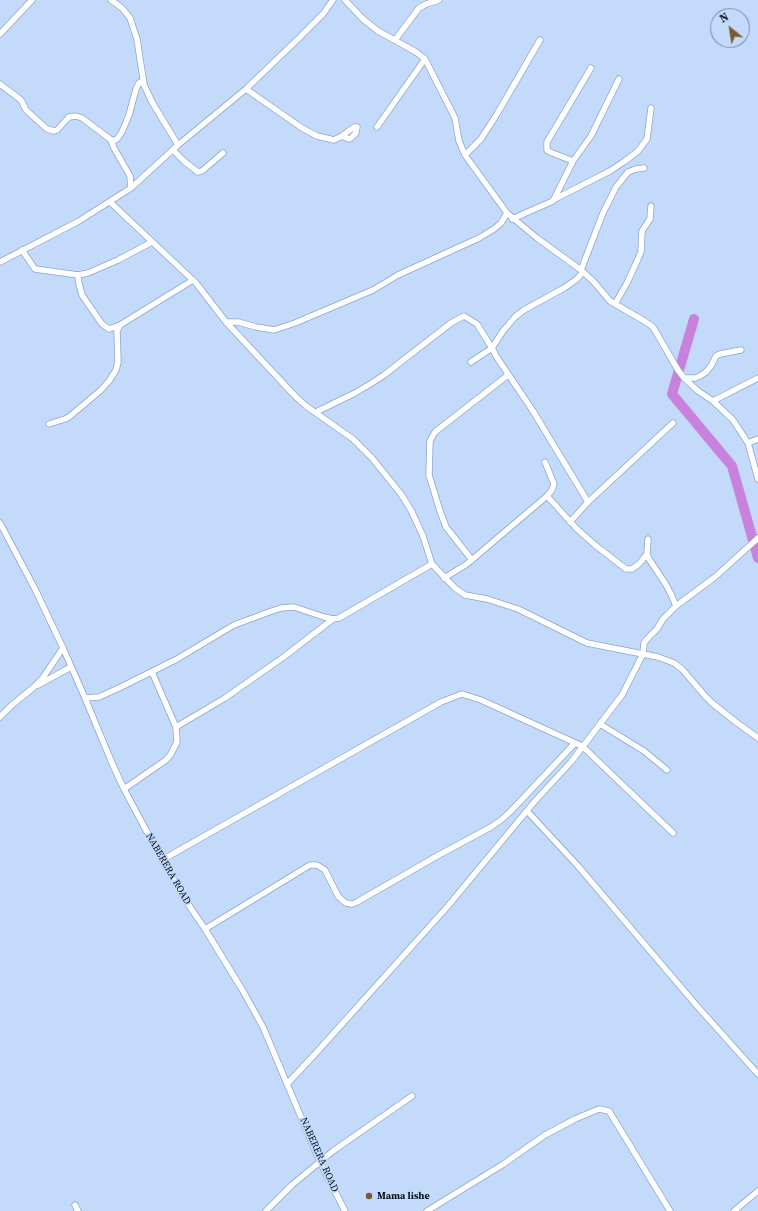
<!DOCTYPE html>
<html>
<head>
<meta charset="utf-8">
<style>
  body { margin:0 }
  #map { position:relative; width:758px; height:1211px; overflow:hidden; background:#c3dafb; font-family:"Source Serif 4",serif }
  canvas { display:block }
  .north { position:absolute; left:710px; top:8px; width:40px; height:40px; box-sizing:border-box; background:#c3dafb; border:1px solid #7788a2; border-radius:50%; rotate:330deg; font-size:11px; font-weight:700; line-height:16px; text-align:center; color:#060e1c }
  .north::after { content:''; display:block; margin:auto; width:14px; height:18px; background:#785c2f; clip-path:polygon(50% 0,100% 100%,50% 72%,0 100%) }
</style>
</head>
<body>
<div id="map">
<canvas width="758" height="1211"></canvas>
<div class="north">N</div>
</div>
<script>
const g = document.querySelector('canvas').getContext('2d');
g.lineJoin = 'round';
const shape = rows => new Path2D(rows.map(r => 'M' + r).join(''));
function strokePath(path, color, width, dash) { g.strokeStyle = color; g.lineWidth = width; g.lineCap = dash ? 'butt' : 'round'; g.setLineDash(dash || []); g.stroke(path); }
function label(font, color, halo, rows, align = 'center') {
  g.font = font + ' "Source Serif 4",serif'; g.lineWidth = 3.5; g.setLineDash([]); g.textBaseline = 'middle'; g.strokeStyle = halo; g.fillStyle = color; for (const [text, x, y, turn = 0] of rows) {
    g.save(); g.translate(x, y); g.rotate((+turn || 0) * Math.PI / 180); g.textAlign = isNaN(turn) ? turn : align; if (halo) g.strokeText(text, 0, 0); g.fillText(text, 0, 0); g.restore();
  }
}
strokePath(shape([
  [694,319,672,394,732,466,758,558]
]), '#c882dd', 10);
const minor = shape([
  [111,0,122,8,130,18,137,39,144,85,152,102,178,145],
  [345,0,363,19,378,31,416,52,425,59,455,118,459,141,465,155,507,213,537,238,581,270,594,282,610,301,646,322,653,327,678,370,684,378,698,391,713,401,733,420,748,443,758,479],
  [0,34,32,0],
  [395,40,419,8,426,4,439,0],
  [0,84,21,100,26,110,47,129,54,131,57,130,69,117,76,116,82,118,110,139,113,141,117,139,122,132,129,115,136,89,139,83,143,81],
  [246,89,302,128,317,136,334,140,342,136,354,127,357,127,356,133,351,138,349,139,342,136],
  [377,127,425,59],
  [111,140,114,148,130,176,131,188],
  [173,150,185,162,198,172,202,171,223,153],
  [465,155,481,139,497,114,540,40],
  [573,161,550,152,547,150,547,142,591,68],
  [553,200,610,171,625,161,638,151,647,139,651,108],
  [110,202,196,283,226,322,295,396,306,406,353,439,372,458,401,494,411,510,423,536,432,564,455,588,465,595,487,599,518,609,587,643,658,657,674,663,682,669,705,696,712,703,736,722,758,738],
  [512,219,553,201,573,161,591,136,619,79],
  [22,250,35,269,78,275,88,273,118,260,152,242],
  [0,262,79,221,131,188,178,145,246,89,298,39,323,14,333,0],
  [581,270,603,213,616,187,628,172,636,169,644,168],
  [583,272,577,279,564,288,524,310,515,317,503,331,492,348,496,356,533,411,588,502],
  [78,275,79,284,82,295,102,324,109,329,120,325],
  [615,304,627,283,638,259,641,252,642,231,650,219,651,206],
  [226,322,238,322,256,327,274,330,295,323,373,290,398,275,479,238,494,229,501,223,507,213],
  [684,378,695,378,700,376,706,372,711,366,716,356,720,354,741,350],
  [713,401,758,378],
  [316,412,355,393,372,383,384,375,451,323,464,316,477,324,492,348,471,362],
  [49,424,65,419,69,417,101,390,109,381,116,370,118,362,117,331,120,325,193,280],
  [748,443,758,439],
  [547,496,577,529,595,545,626,569,632,569,639,564,647,554],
  [570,522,588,502,673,423],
  [0,523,35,589,63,648,85,698,112,763,124,789,162,860,186,901,205,929,243,991,263,1027,320,1162,345,1211],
  [648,539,647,554,649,559,665,583,671,594,676,606],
  [472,560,446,527,440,511,429,475,430,441,435,432,508,375],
  [444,578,467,564,547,496,552,490,554,484,545,462],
  [38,685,71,667],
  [85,698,99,697,119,688,177,659,234,625,269,612,281,608,294,607,324,617,333,619,339,618,432,564],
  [0,717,12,705,34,687,42,679,63,648],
  [600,724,644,751,667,770],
  [176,727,225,698,285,656,333,619],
  [124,789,166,760,171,754,177,742,176,727,152,672],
  [527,811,578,866,697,1006,758,1074],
  [162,860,441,702,462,694,481,700,582,746,673,833],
  [205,929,310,865,317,865,325,870,338,896,342,900,346,903,352,904,357,902,437,856,491,827,501,820,511,811,575,743],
  [287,1084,316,1053,448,906,535,801,571,762,622,695,643,654,644,643,647,639,657,629,663,619,676,606,715,577,758,538],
  [75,1205,78,1211],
  [266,1211,292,1185,333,1151,412,1096],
  [427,1211,502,1165,545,1135,575,1119,599,1109,609,1111,670,1211],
  [734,1211,758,1191]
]);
strokePath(minor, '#8aa5cd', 7);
strokePath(minor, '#fff', 5.5);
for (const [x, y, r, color] of [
  [369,1196,4,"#785c2f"]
]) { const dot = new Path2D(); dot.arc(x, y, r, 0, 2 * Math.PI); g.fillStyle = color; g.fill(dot); strokePath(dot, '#c3dafb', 1.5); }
label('10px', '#060e1c', '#c3dafb', [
  ["NABERERA ROAD",168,869,60],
  ["NABERERA ROAD",319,1155,66]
]);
label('bold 10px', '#060e1c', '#c3dafb', [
  ["Mama lishe",377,1196]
], 'left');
</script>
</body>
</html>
